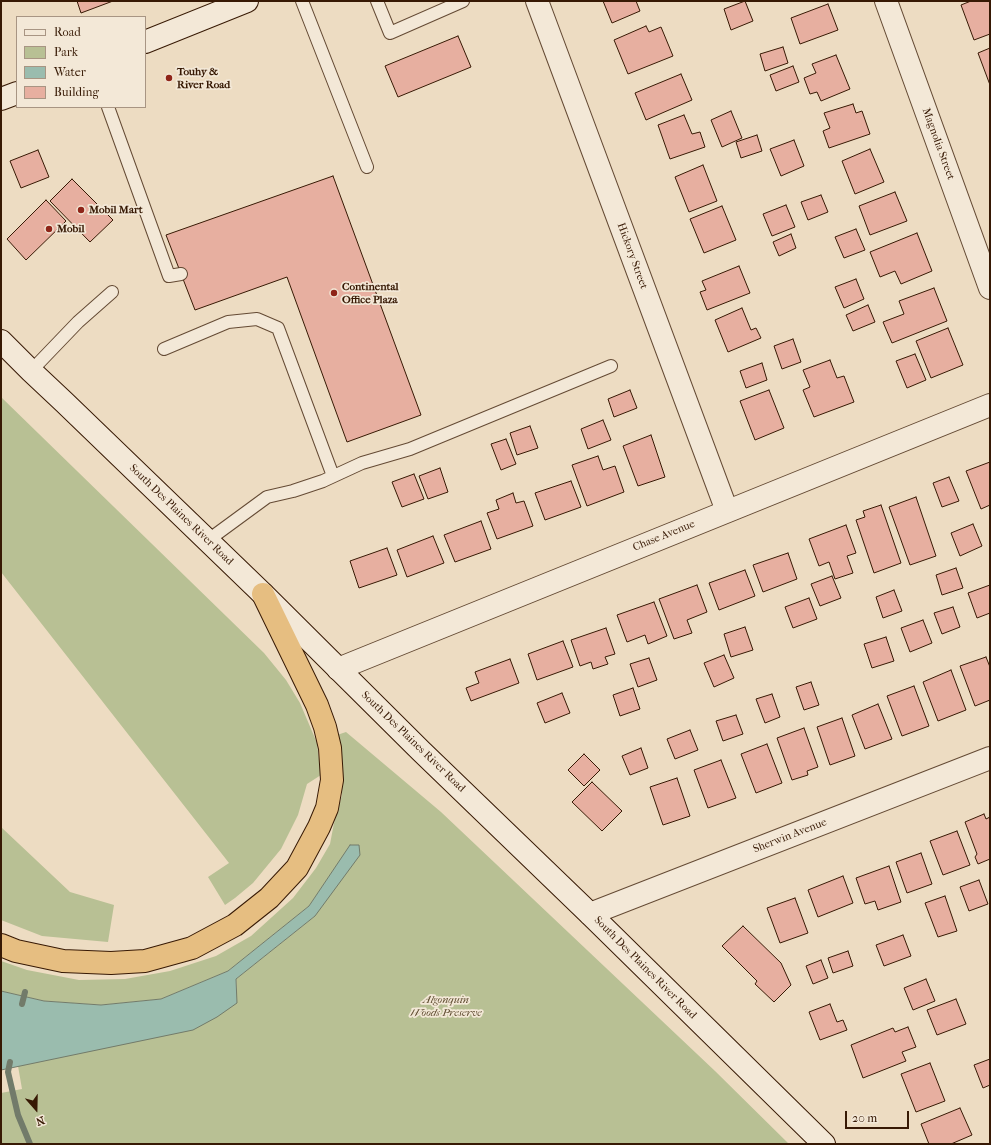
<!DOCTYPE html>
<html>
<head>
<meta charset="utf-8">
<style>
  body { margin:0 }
  #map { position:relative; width:991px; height:1145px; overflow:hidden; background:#eddcc2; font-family:"IM FELL French Canon",serif }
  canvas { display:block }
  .frame { position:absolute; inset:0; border:2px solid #371904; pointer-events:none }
  .legend { position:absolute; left:16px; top:16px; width:130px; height:92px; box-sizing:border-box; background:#f3e8d7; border:1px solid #a89583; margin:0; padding:5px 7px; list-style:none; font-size:12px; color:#371904 }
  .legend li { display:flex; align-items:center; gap:8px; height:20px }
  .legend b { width:20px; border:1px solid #a89583 }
  .north { position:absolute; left:16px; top:1089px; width:40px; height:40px; -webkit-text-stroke:3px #f3e8d7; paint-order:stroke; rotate:160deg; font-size:11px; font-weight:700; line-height:16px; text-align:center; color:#371904 }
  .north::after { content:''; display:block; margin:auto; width:14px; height:18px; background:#371904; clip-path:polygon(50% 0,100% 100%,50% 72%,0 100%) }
  .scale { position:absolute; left:845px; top:1111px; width:64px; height:18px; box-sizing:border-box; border:2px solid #371904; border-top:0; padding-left:5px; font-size:12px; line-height:14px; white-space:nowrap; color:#371904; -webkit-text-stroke:3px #f3e8d7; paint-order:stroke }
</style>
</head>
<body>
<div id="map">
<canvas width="991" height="1145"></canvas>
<div class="frame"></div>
<ul class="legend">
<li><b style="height:5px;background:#f3e8d7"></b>Road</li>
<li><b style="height:11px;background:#b8c094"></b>Park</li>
<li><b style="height:11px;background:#9abcae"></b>Water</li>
<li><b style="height:11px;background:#e7afa0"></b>Building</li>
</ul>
<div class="north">N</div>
<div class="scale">20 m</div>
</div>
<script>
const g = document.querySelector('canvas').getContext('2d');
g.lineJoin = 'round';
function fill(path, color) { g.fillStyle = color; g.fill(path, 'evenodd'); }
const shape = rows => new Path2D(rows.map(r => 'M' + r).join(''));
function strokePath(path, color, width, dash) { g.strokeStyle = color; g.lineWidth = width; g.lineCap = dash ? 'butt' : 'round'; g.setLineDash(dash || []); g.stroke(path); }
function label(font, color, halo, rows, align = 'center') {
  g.font = font + ' "IM FELL French Canon",serif'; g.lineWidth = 3.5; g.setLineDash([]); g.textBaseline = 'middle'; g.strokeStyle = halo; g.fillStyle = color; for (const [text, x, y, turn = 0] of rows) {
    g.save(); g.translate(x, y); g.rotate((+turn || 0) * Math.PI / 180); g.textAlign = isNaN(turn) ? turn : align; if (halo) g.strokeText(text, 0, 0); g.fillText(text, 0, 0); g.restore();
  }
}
fill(shape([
  [1,397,264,653,286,680,300,703,317,743,321,775,307,784,298,815,281,849,253,883,235,898,225,905,208,877,229,863,1,572],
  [346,732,441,812,715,1071,789,1144,1,1144,1,1092,1,1093,22,1089,18,1066,195,1028,237,991,236,979,315,916,350,846,309,906,228,971,161,999,101,1005,44,1001,1,991,1,961,27,970,79,980,125,979,170,971,216,956,251,936,293,898,316,868,330,844,334,823,342,795,342,774,337,735],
  [1,827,70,892,114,905,108,942,42,936,1,920]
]), '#b8c094');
const water = shape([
  [350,845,359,845,360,855,315,916,236,979,237,1003,217,1017,193,1030,1,1070,1,991,44,1001,101,1005,161,999,228,971,309,906,350,845]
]);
fill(water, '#9abcae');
strokePath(water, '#727b6a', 1);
strokePath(shape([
  [22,1004,25,992],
  [10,1062,8,1072,18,1115,30,1144]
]), '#727b6a', 6);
const building = shape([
  [77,1,113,1,81,13,77,1],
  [603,1,636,1,640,11,612,23,603,1],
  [745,1,753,21,731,30,724,9,745,1],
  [971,1,989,1,990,4,990,34,974,40,961,5,971,1],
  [828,4,838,30,800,44,791,18,828,4],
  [646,26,649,32,661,27,673,56,628,74,614,40,646,26],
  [458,36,471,67,398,97,385,66,458,36],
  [783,47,788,63,765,71,760,54,783,47],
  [990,48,990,85,978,53,990,48],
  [836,55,850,89,821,101,817,92,810,94,804,78,816,73,812,64,836,55],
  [793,66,799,82,776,91,770,75,793,66],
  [681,74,692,100,646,120,635,93,681,74],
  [853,104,856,113,862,111,870,134,829,148,823,131,830,128,824,113,853,104],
  [731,111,742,138,722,147,711,120,731,111],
  [684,115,692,134,700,132,705,147,670,159,658,125,684,115],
  [757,135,762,151,741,158,736,142,757,135],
  [794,140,804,166,781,176,770,149,794,140],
  [870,149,884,182,855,194,842,161,870,149],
  [38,150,49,177,21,188,10,161,38,150],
  [703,165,717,201,689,212,675,177,703,165],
  [333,176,421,415,347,442,287,277,195,310,166,235,333,176],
  [72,179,113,220,90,242,50,201,72,179],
  [895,192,907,221,870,235,859,206,895,192],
  [821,195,828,212,808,220,801,202,821,195],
  [46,200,66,221,26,260,7,239,46,200],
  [786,205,795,227,772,236,763,214,786,205],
  [722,206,736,240,704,253,690,219,722,206],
  [856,229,865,250,844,258,835,237,856,229],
  [917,233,932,271,901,284,895,271,880,277,870,252,917,233],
  [791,234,796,248,779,256,773,242,791,234],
  [739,266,750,293,707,310,700,292,706,290,702,281,739,266],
  [856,279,864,299,844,308,835,287,856,279],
  [934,288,947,321,892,343,883,322,904,314,899,301,934,288],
  [868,305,875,322,853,331,846,315,868,305],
  [742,308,751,330,756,328,761,338,728,352,715,320,742,308],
  [948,328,963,365,931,378,916,341,948,328],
  [793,339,801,362,782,369,774,346,793,339],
  [915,354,926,380,907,388,896,361,915,354],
  [830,360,837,378,844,376,854,402,814,417,803,390,810,387,803,370,830,360],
  [762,363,767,380,746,388,740,371,762,363],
  [630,390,637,408,614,417,608,399,630,390],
  [769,390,784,428,755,440,740,401,769,390],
  [603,420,611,440,588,449,581,429,603,420],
  [530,426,538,448,517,455,510,433,530,426],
  [651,435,665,477,638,486,623,446,651,435],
  [506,439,516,464,501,470,491,444,506,439],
  [598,456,603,470,615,466,624,492,587,506,572,465,598,456],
  [990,462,990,505,981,509,966,471,990,462],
  [440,468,448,492,428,499,419,476,440,468],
  [414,474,424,499,402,507,392,482,414,474],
  [949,477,959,501,942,507,933,483,949,477],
  [571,481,581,507,545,520,535,493,571,481],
  [513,493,516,503,524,501,533,526,497,539,487,513,499,509,496,500,513,493],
  [916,497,936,556,910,565,889,507,916,497],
  [881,505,901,563,874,573,856,520,865,517,863,511,881,505],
  [481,521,491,549,455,562,444,535,481,521],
  [973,524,982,546,960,556,951,533,973,524],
  [846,525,856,553,847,556,853,573,835,579,829,562,819,566,809,539,846,525],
  [433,536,444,563,407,577,397,550,433,536],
  [387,548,397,575,359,588,350,561,387,548],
  [788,553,797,579,763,592,753,565,788,553],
  [956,568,963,588,942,595,936,575,956,568],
  [745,570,755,596,719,610,709,583,745,570],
  [832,576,841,598,820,606,811,584,832,576],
  [697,585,707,612,687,620,692,633,674,639,659,599,697,585],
  [990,585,990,613,977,618,968,593,990,585],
  [894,590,902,611,883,618,876,597,894,590],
  [809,598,817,619,793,628,785,607,809,598],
  [654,602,667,636,648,644,645,635,627,642,617,615,654,602],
  [953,607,960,627,942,634,934,613,953,607],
  [923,620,932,643,910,652,901,628,923,620],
  [745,627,753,650,731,657,724,634,745,627],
  [606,628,615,654,605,657,608,664,593,669,591,662,580,666,571,640,606,628],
  [886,637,894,661,872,668,864,644,886,637],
  [563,641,573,667,537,680,528,654,563,641],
  [724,655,734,678,714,687,704,663,724,655],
  [986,657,990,667,990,700,975,706,960,666,986,657],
  [649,658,657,680,638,687,630,664,649,658],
  [510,659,519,683,471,701,466,688,479,683,475,672,510,659],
  [951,670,966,710,938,721,923,682,951,670],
  [811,682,819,705,804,710,796,687,811,682],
  [914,686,929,726,902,736,887,696,914,686],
  [633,688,640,709,620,716,613,695,633,688],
  [562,693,570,713,545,723,537,703,562,693],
  [772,694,780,717,765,723,756,699,772,694],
  [878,704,892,739,865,749,852,715,878,704],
  [736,715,743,734,723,741,716,721,736,715],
  [842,718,855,756,830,765,817,727,842,718],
  [804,728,818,767,807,771,808,775,792,780,777,738,804,728],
  [690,730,698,750,675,759,667,739,690,730],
  [767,744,782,783,756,793,741,754,767,744],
  [641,748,648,768,630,775,622,756,641,748],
  [584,754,600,770,584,786,568,770,584,754],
  [721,760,736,798,708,808,694,770,721,760],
  [677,778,690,816,663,825,650,787,677,778],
  [592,782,622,811,602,831,572,802,592,782],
  [984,814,986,819,990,817,990,859,978,864,975,857,977,854,965,822,984,814],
  [957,831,970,865,943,875,930,841,957,831],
  [921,853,932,884,907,893,896,862,921,853],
  [889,866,901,902,878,910,875,901,865,904,856,878,889,866],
  [843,876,853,903,818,917,808,890,843,876],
  [979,880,988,904,969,911,960,887,979,880],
  [945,896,957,931,938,937,925,903,945,896],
  [795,898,808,933,780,943,767,908,795,898],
  [743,926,781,963,791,985,774,1002,755,984,757,981,722,946,743,926],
  [903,935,911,956,884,966,876,945,903,935],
  [848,951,853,966,833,973,828,958,848,951],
  [821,960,828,978,813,984,806,966,821,960],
  [926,979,935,1001,913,1010,904,988,926,979],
  [956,999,966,1024,937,1035,927,1010,956,999],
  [830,1004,837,1022,843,1020,847,1030,820,1040,809,1012,830,1004],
  [908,1027,916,1047,902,1052,906,1061,863,1078,851,1045,893,1028,895,1032,908,1027],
  [990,1059,990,1085,983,1088,974,1065,990,1059],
  [930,1063,945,1101,916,1112,901,1074,930,1063],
  [960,1108,972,1135,951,1144,929,1144,921,1124,960,1108]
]);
fill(building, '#e7afa0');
strokePath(building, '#371904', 1);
const service = shape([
  [302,1,367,167],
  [377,1,390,33,463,1],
  [108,107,169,276,181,274],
  [164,349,228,322,257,319,278,328,333,476],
  [31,371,78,322,112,292],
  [207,541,267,497,293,491,323,481,362,463,410,449,611,366]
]);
const minor = shape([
  [537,1,727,511],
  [886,1,990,288],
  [338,669,990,405],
  [590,914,990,758]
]);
const secondary = shape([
  [145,42,247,1],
  [1,99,17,93],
  [1,341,31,371,64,402,263,594,421,751,590,914,824,1144]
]);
const motorway = shape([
  [1,945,16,951,63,961,111,963,145,961,192,948,235,925,269,898,297,868,319,827,327,808,332,780,330,748,325,727,317,705,263,594]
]);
strokePath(service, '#644a34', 14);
strokePath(minor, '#644a34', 24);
strokePath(secondary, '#371904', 24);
strokePath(motorway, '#371904', 24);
strokePath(service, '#f3e8d7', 12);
strokePath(minor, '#f3e8d7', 22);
strokePath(secondary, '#f3e8d7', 22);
strokePath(motorway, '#e6be81', 22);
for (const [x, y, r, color] of [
  [169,78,4,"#8f2418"],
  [81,210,4,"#8f2418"],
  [49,229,4,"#8f2418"],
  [334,293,4,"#8f2418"]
]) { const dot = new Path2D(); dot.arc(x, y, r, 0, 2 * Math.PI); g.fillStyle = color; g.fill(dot); strokePath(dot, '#f3e8d7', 1.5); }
label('bold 11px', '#371904', '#f3e8d7', [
  ["Touhy &",177,72],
  ["River Road",177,85],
  ["Mobil Mart",89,210],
  ["Mobil",57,229],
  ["Continental",342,287],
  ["Office Plaza",342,300]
], 'left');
label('11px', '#371904', '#f3e8d7', [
  ["Magnolia Street",938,144,70],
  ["Hickory Street",632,256,70],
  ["South Des Plaines River Road",181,515,44],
  ["Chase Avenue",664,536,-22],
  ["South Des Plaines River Road",413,742,44],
  ["Sherwin Avenue",790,836,-21],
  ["South Des Plaines River Road",645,968,45]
]);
label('italic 11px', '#5e4b2f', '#f3e8d7', [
  ["Algonquin",446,1000],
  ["Woods Preserve",446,1013]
]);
</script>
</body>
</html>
